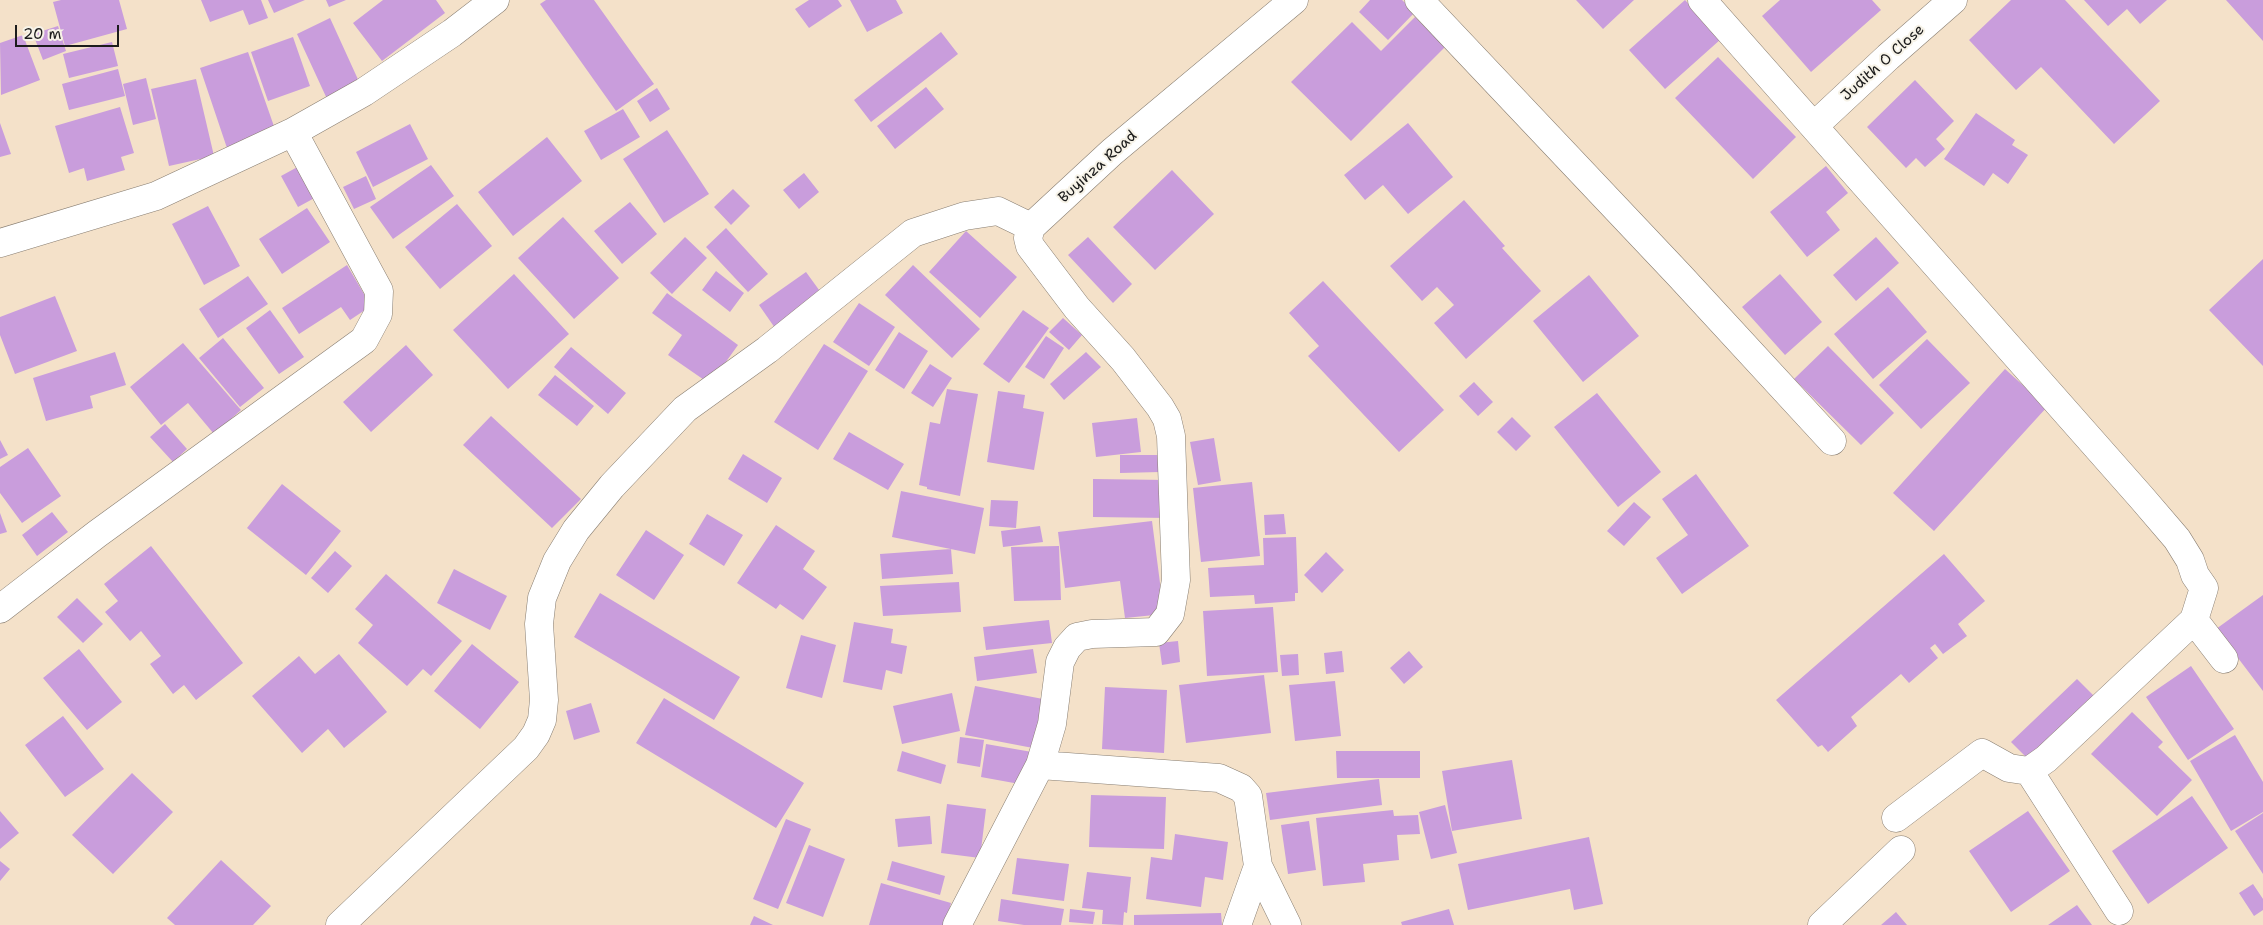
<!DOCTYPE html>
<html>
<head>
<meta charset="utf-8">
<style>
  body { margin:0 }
  #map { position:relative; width:2263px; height:925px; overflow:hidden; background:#f4e1c9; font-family:"Shantell Sans",sans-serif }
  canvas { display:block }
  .scale { position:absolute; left:15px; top:25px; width:104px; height:22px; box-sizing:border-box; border:2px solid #1c1c1c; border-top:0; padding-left:6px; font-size:15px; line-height:18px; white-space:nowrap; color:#1c1c1c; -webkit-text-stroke:4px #f7f3e8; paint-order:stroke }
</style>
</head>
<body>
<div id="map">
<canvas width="2263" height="925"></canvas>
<div class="scale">20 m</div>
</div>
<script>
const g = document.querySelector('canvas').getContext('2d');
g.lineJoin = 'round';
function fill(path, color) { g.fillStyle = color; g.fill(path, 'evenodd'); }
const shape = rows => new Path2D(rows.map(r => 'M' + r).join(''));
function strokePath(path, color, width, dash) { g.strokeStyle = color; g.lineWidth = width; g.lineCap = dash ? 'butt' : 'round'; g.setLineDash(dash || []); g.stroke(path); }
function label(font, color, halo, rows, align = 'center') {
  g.font = font + ' "Shantell Sans",sans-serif'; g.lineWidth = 4; g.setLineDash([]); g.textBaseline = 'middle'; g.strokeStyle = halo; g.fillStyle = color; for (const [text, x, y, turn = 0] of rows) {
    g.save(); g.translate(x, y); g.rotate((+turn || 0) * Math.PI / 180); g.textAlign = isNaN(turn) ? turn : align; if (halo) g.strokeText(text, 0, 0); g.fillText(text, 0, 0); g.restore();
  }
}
fill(shape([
  [61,0,119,0,127,29,65,46,53,2],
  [201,0,261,0,268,18,249,25,243,10,210,22],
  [268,0,305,0,274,13],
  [326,0,346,0,329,7],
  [383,0,436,0,445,13,382,61,353,23],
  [546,0,594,0,654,84,616,111,540,4],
  [809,0,838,0,842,6,809,28,795,9],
  [850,0,896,0,903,13,867,32],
  [1370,0,1402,0,1415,12,1388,40,1359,12],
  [1576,0,1634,0,1603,29],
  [1685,0,1721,39,1665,89,1629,50],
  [1780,0,1872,0,1881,10,1811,72,1762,16],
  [2011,0,2065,0,2160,101,2114,144,2041,67,2016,90,1969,40],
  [2084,0,2167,0,2140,24,2127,9,2108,26],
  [2226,0,2263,0,2263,41],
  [1415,17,1445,47,1351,141,1291,82,1352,22,1381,51],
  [330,18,361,86,328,101,297,34],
  [58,26,66,51,43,60,33,34],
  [941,32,958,54,871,122,854,100],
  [23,35,40,80,1,95,0,43],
  [293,37,310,86,268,101,251,52],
  [112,42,118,66,69,78,63,54],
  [248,52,276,132,227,148,200,68],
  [1718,57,1796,137,1753,179,1675,98],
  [118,69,125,96,69,110,62,84],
  [146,78,156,119,133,125,123,84],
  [196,79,214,156,169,166,151,89],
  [1915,80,1954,121,1936,139,1945,149,1925,167,1916,158,1906,168,1867,127],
  [926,87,944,109,895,149,877,126],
  [657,88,670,109,650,122,637,101],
  [120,107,134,153,121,157,125,170,87,181,84,168,69,173,55,126],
  [623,109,640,137,601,160,584,131],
  [1976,113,2015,140,2012,145,2028,155,2008,184,1993,173,1984,186,1944,159],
  [0,123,11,154,0,157],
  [1408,123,1453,177,1408,214,1383,185,1365,200,1344,175],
  [410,124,428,159,373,187,356,152],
  [667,130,709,194,664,223,623,159],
  [547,137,582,181,513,236,478,192],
  [303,164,320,195,298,207,281,176],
  [431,165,454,196,393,239,370,207],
  [1826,166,1848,193,1826,212,1840,230,1807,257,1770,212],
  [1172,170,1214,214,1155,270,1113,227],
  [804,173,819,192,799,209,783,190],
  [366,176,376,199,354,209,343,187],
  [733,189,750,206,731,225,714,207],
  [1464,200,1505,246,1502,248,1541,291,1466,359,1434,323,1454,305,1437,287,1422,301,1390,266],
  [630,202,657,234,622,264,594,231],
  [457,204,492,246,440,289,405,247],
  [208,206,240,266,204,285,172,224],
  [307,208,330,242,282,274,259,239],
  [563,217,619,278,574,319,518,258],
  [726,228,768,274,748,292,706,247],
  [966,231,1017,277,980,318,929,272],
  [685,237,707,258,672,294,650,273],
  [1088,237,1132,284,1113,303,1068,255],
  [1876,237,1899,263,1856,301,1833,275],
  [2263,259,2263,366,2209,310],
  [347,265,371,306,350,320,341,307,299,334,282,308],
  [913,265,980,329,952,358,885,295],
  [716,271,744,293,730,312,702,290],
  [806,272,822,294,775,328,759,305],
  [514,274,569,334,508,389,453,330],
  [1780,274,1822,322,1785,355,1742,307],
  [1589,275,1639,336,1583,382,1533,321],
  [248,276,268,304,218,338,199,309],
  [1323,281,1444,410,1399,452,1308,356,1319,346,1289,313],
  [1888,287,1927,332,1873,379,1834,334],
  [667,293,738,345,710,384,668,355,682,335,652,313],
  [55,296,77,351,15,374,0,335,0,317],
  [859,303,895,327,869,366,833,342],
  [270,310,304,357,279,374,246,328],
  [1023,310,1049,328,1009,383,983,364],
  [1063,318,1082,335,1069,350,1049,332],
  [899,332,928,351,904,389,875,370],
  [1046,336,1064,348,1044,379,1025,367],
  [223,338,264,388,240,407,199,358],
  [1927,339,1970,383,1921,429,1879,385],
  [183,343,241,410,214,434,188,403,161,425,130,387],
  [824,344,868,371,818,450,774,422],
  [406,345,433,375,371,432,343,402],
  [1828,346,1894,413,1861,445,1794,379],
  [571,347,626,393,608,414,554,367],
  [115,352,126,385,90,396,93,408,46,421,33,378],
  [1086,352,1101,367,1064,400,1050,384],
  [930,364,952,378,933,407,911,393],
  [2005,369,2047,407,1934,531,1893,493],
  [555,375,594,406,577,426,538,395],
  [1474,382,1493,402,1478,416,1459,396],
  [947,389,978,394,960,496,927,489,927,487,919,485,930,422,940,424],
  [998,391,1025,395,1023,408,1044,412,1034,470,987,462],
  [1597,393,1661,472,1618,507,1554,427],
  [491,416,581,499,552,528,463,445],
  [1512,417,1531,436,1516,451,1497,432],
  [1137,418,1141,452,1096,457,1092,423],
  [165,424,187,449,173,462,150,437],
  [849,432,904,464,888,490,833,459],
  [1214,438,1221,481,1198,485,1190,442],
  [0,440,8,455,0,459],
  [28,448,61,496,22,523,0,493,0,467],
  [743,454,782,478,767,503,728,479],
  [1120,455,1160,455,1160,472,1120,473],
  [1696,474,1749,546,1682,594,1656,558,1688,535,1662,499],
  [1093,479,1168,480,1168,518,1093,517],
  [1252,482,1260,556,1201,562,1193,488],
  [282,484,341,531,306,575,247,528],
  [901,491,984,508,975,554,892,537],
  [991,500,1018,501,1016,528,989,526],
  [1634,502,1651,517,1624,546,1607,531],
  [52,512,68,532,37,556,22,535],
  [0,513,7,532,0,534],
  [707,514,743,535,724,566,689,544],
  [1284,514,1286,534,1265,535,1264,515],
  [1152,521,1164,614,1125,618,1120,581,1065,588,1058,532],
  [776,525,815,551,803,569,827,587,803,620,780,604,776,609,737,583],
  [1040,526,1043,542,1003,547,1001,531],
  [646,530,684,555,654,600,616,575],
  [1296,537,1298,593,1295,593,1295,601,1255,604,1254,595,1210,597,1208,568,1264,565,1263,538],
  [151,546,243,663,196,700,184,685,173,694,150,664,161,656,141,631,130,641,105,612,118,601,104,584],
  [1059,546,1061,600,1014,601,1011,547],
  [951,549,953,574,882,579,880,554],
  [335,551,352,566,328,593,311,578],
  [1326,552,1344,570,1322,593,1304,575],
  [1944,554,1985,601,1958,624,1967,636,1943,654,1935,644,1930,648,1938,658,1909,683,1901,674,1851,717,1857,726,1828,752,1822,745,1818,747,1776,700],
  [454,569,507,596,490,630,437,603],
  [386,574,462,641,431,676,423,669,407,686,358,643,373,625,355,609],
  [959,582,961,612,883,616,880,586],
  [600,593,740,677,714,720,574,637],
  [2263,595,2263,691,2216,629],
  [77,598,103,624,83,643,57,617],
  [1273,607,1278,672,1207,676,1203,611],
  [1049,620,1052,643,986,650,983,627],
  [854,622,893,629,891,643,907,646,902,674,886,670,882,690,843,682],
  [801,635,836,645,822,698,786,688],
  [1178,641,1180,662,1162,665,1159,643],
  [472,644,519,682,480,729,434,691],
  [79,649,122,702,87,730,43,678],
  [1033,649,1037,673,977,681,974,657],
  [1342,651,1344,672,1326,674,1324,653],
  [1409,651,1423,667,1404,684,1390,668],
  [339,654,387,712,344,748,328,729,302,753,252,696,299,656,315,674],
  [1298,654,1299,675,1282,676,1280,655],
  [2191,666,2234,729,2188,760,2146,697],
  [1264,675,1271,733,1186,743,1179,685],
  [2077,679,2097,699,2031,762,2011,742],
  [1335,681,1341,736,1295,741,1289,685],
  [975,686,1043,699,1033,748,965,735],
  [1105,687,1167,690,1164,753,1102,749],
  [952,693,960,731,902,744,893,706],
  [664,698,804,783,776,828,636,743],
  [591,703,600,732,574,740,566,711],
  [2132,712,2163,742,2158,747,2192,780,2157,816,2091,754],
  [63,716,104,769,65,797,25,745],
  [2235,735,2263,782,2263,812,2231,831,2190,761],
  [960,737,984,740,980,767,957,763],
  [986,744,1032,752,1025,785,981,777],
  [902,751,946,765,941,784,897,771],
  [1336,751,1420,751,1420,778,1337,778],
  [1512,760,1522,819,1452,831,1442,771],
  [132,773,173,812,113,874,72,835],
  [1379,779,1382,805,1270,820,1266,793],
  [1091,795,1166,797,1164,849,1089,847],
  [2192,796,2228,848,2148,904,2112,851],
  [947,804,986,809,980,858,941,853],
  [1445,805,1457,853,1431,859,1419,812],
  [1393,810,1394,816,1418,815,1420,834,1397,835,1399,860,1363,864,1365,882,1323,886,1316,818],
  [0,811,19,833,0,849],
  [2028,811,2070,871,2011,912,1969,851],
  [2263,813,2263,874,2235,831],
  [930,816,932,844,898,847,895,819],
  [786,819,811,829,778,909,753,899],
  [1309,821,1316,870,1288,874,1281,825],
  [1175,834,1228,842,1223,880,1205,877,1201,907,1146,899,1151,857,1172,860],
  [1589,837,1603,904,1574,910,1570,889,1468,910,1458,864],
  [809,845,845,859,823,917,786,903],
  [1017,858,1069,864,1064,901,1012,894],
  [221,860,271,906,253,925,175,925,167,918],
  [0,861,10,869,0,881],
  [892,861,945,876,940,895,887,880],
  [1087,872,1131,877,1127,913,1124,912,1123,925,1102,924,1103,910,1082,908],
  [881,883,951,903,945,925,869,925],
  [2253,884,2263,899,2263,910,2254,916,2239,893],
  [1001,899,1064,909,1061,925,1024,925,998,921],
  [2077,905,2092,925,2048,925],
  [1070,909,1095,912,1093,924,1069,922],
  [1449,909,1454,925,1402,925,1401,922],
  [1896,912,1907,925,1881,925],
  [1221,913,1222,925,1134,925,1134,915],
  [754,916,773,925,750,925]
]), '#c99ddc');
const minor = shape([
  [1419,0,1679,275,1832,441],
  [1702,0,2141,497,2177,539,2190,560,2195,575,2204,588,2194,620,2046,759,2029,771,2119,911],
  [1814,126,1888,57,1953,0],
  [0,243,156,196,293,132,364,92,452,33,495,0],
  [0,609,97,534,364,340,378,314,379,291,293,132],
  [2194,620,2224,659],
  [1040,765,1219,778,1241,788,1248,796,1258,866,1287,925],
  [1896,818,1982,753,2009,768,2029,771],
  [340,925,526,748,536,734,542,720,544,700,539,624,542,598,557,561,576,530,612,486,685,409,767,350,913,233,965,216,998,211,1031,227],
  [957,925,1040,765,1052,724,1060,662,1067,648,1077,637,1092,634,1156,632,1170,614,1176,580,1171,436,1167,419,1160,407,1123,359,1077,308,1030,246,1028,238,1031,227,1112,152,1294,0],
  [1237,925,1258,866],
  [1822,925,1901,850]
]);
strokePath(minor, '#887e72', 29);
strokePath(minor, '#fff', 28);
label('15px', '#1c1c1c', '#f7f3e8', [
  ["Judith O Close",1883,63,-42],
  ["Buyinza Road",1098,167,-42]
]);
</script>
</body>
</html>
